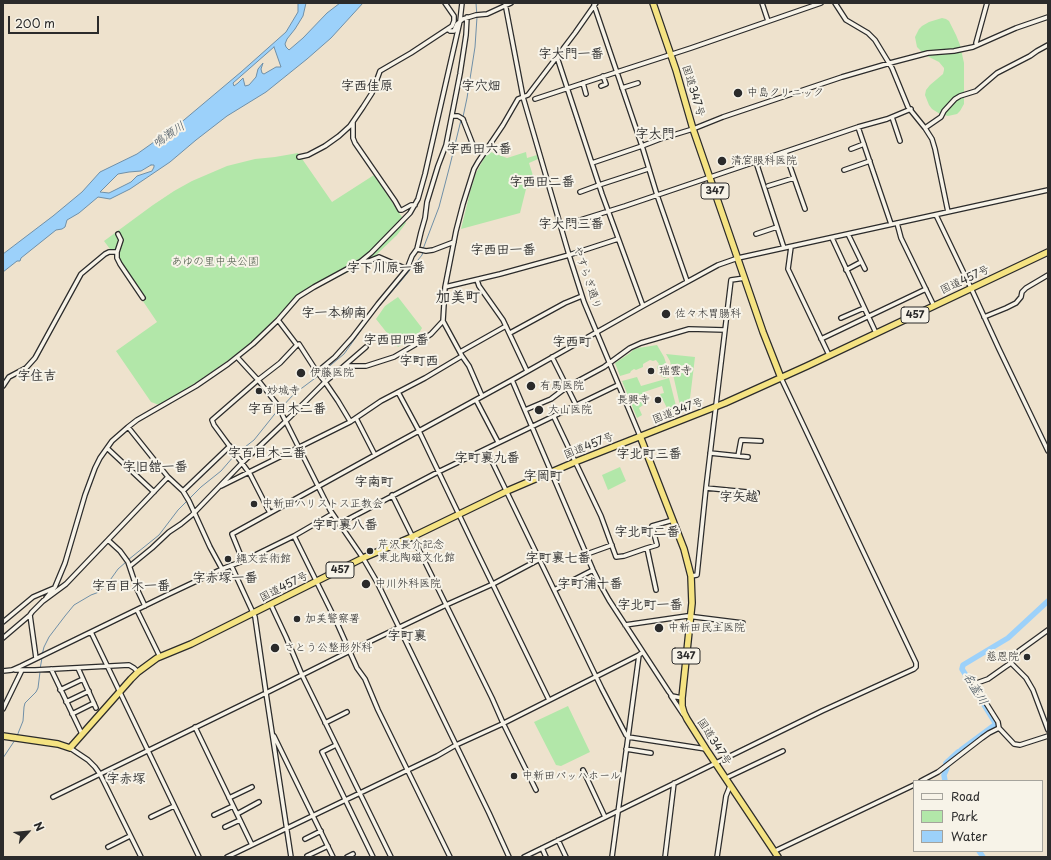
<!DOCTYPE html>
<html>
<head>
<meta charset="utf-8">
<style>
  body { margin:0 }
  #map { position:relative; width:1051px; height:860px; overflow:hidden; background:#eee2cd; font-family:"Playpen Sans",sans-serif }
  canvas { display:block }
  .frame { position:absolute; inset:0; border:4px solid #2b2b2b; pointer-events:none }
  .legend { position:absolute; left:913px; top:780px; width:130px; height:72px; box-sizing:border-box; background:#f7f3e8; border:1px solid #a5a39c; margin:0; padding:5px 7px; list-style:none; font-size:12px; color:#2b2b2b }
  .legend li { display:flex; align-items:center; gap:8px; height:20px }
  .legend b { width:20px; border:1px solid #a5a39c }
  .north { position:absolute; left:8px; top:812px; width:40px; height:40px; -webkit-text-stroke:3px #f7f3e8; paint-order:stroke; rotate:63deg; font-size:11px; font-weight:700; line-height:16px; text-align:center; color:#2b2b2b }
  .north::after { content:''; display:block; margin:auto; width:14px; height:18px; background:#2b2b2b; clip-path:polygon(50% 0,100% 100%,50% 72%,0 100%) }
  .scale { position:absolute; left:8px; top:16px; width:91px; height:18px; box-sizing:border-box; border:2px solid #2b2b2b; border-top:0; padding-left:5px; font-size:12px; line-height:14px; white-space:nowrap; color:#2b2b2b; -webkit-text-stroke:3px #f7f3e8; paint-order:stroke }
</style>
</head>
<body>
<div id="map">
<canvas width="1051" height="860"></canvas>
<div class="frame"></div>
<ul class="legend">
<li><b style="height:5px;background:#f7f3e8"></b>Road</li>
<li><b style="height:11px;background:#b2e7a9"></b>Park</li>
<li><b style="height:11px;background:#9cd1fa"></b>Water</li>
</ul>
<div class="north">N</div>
<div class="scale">200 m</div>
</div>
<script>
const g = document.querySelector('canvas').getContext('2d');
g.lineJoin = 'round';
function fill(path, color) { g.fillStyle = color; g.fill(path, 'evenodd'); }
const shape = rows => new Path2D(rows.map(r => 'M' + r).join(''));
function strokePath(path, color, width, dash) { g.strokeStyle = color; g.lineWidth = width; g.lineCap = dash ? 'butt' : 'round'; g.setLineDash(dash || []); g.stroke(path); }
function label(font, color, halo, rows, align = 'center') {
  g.font = font + ' "Playpen Sans","Klee One",sans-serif'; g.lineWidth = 4; g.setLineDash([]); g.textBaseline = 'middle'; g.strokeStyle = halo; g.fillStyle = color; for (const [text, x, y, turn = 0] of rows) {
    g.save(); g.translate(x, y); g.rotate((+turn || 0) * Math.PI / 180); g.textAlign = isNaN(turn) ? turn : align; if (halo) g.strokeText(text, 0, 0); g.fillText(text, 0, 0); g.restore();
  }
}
fill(shape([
  [942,18,946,19,949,21,956,35,960,45,964,63,964,104,960,111,957,114,948,116,940,114,932,109,929,105,925,95,926,90,930,85,943,74,944,70,944,68,939,62,925,55,917,47,915,37,919,29,922,26,929,22],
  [488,151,507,158,526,152,527,158,537,155,538,159,529,163,536,185,526,189,520,213,461,229,470,192,476,173],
  [298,153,332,202,374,175,406,223,397,235,376,255,356,268,314,289,287,306,258,336,240,352,197,382,159,405,151,402,116,351,157,322,116,261,113,253,104,241,153,205,174,191,192,181,227,166,255,159,275,157],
  [398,297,422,328,418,335,398,347,376,319,385,306],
  [657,345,664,357,666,363,668,373,667,376,665,378,662,377,659,372,657,367,659,364,656,360,653,361,650,360,643,364,643,367,636,370,634,369,631,371,630,373,620,376,615,363,630,353,633,350,638,348],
  [666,354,695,357,689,407,681,410,670,361],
  [637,377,641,386,669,378,677,410,667,414,665,410,667,408,660,394,664,393,662,386,644,392,648,399,642,402,643,405,639,408,642,415,637,418,622,381],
  [620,467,626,481,608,490,602,475],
  [568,706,590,752,561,766,556,765,534,722]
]), '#b2e7a9');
const water = shape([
  [298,3,306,3,303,16,295,29,287,39,285,44,286,47,289,50,303,38,327,13,340,3,363,3,331,38,307,59,266,92,227,116,196,140,170,162,130,189,110,199,98,197,79,213,67,220,65,227,62,229,56,230,21,258,20,261,17,261,3,272,3,254,53,216,82,192,100,172,137,154,178,125,241,72,286,32,298,12,298,3],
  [274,47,281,67,276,67,264,74,262,73,261,69,263,63,258,69,256,77,249,85,245,86,243,78,238,83,234,86,233,83,274,47],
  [151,165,154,165,154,167,152,171,137,176,131,182,109,193,100,192,118,174,129,172,141,171,151,165]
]);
fill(water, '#9cd1fa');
strokePath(water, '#6f8fa7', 1);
strokePath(shape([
  [463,117,467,98,475,47,477,17,476,3],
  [423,249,439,207,450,165,461,120],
  [320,374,344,354,374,312,401,281,422,255,423,252],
  [281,408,294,394,318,376],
  [236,454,254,440,278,410],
  [128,560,159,535,178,510,201,487,221,471,234,456],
  [42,655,44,647,49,637,65,616,74,605,91,595,99,592,108,583,118,569,126,562],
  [40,669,42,658],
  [265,697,284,825],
  [17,736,23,721,24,707,25,703,36,692,38,688,40,672],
  [3,758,15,740],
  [285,833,289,857]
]), '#6f8fa7', 1);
strokePath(shape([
  [961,750,996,724,962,669,963,665,1008,638,1048,601],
  [946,763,958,752],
  [945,781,944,775,947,768],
  [979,851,983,857]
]), '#9cd1fa', 5.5);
const minor = shape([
  [505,3,523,97,569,255,584,302,640,436],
  [762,3,768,21],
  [835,3,846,20,868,33,875,40,892,68,908,107,925,128,932,139,935,149,948,212],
  [594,5,642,146,657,195,687,281],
  [448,29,450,31,454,31,457,24,463,19,476,15,487,14,511,3],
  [976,43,987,3],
  [557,57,602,194,643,306],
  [583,83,586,94],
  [601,86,606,84,603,76],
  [622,88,638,83],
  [535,99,617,72,691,48,821,3],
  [452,116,458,116,463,119,464,122,473,145,483,154],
  [892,117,900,141],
  [353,122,353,138,355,143,395,201,400,210,402,210,411,205,415,205],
  [858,127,891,224],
  [925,128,941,117,944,111,955,99,960,96,976,91,997,73,1030,56,1037,51,1048,45],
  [851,149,864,144],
  [785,152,805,209],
  [299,157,308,155,325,146,339,136,350,126,363,107,372,93,380,71,411,53,452,26,454,21,454,16,445,3],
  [756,162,784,248],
  [592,163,642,146,660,139,693,129,723,117,842,77,890,63,928,53,954,51,973,47,1016,28,1048,17],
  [844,170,870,161],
  [768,186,794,178],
  [580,192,599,185,648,169],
  [936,215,971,288,999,349,1048,451],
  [897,223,901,238,934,306],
  [561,226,625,206,858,127,887,119,911,109],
  [118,234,121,240,117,252,117,258,120,264,143,298],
  [756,234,777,227],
  [848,234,865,269],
  [832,238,876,333],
  [791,247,788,269,829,355],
  [417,249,426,251,433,250,454,242],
  [361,262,369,261,379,257,407,269],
  [846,270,861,262],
  [477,280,479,286,503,320,527,371],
  [445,287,500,274,569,255,618,239],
  [984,317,1006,308,1016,303,1021,297,1022,292,1026,288,1048,275],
  [841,318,864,308],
  [278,320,297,345,299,344,317,372,325,382,338,401,350,421],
  [510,333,565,303,582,296],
  [821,339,926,289],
  [460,352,506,326],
  [237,357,258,380,277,404,330,510,363,558,377,582,489,813,509,857],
  [552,357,576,405],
  [344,366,366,347],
  [317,372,335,357,352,338,378,304,407,269,412,256,417,249,421,232,425,218,427,202,438,166,446,145,460,74,466,35,467,17],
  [512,380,593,570,600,584,609,600,669,692,672,696,682,698],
  [3,386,9,377,26,368,35,358,81,274,105,254,109,252,117,252],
  [398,392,419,431,474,546,549,700],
  [482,396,469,366,462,356,443,321,445,287,456,231,463,204,474,169,478,162,503,125,518,99,528,95,575,33,596,3],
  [476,400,498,442],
  [525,410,551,399,567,387,604,367,630,348,641,343,689,329,725,330],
  [554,417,601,516,616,557,624,556,647,548,656,590],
  [356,418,375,455],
  [128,427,168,477,183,491,189,501,210,547,222,569],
  [107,448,154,492],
  [486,449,602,689,626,735,628,737,706,749],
  [710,453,748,457],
  [738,456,741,440,761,441],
  [221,486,350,422,381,401,425,378,462,356],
  [706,488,757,493],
  [183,491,230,446],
  [392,495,492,698,503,723,536,790],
  [270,513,250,474,214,425,212,420,258,380,280,363,297,345],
  [339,524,438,472,618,385],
  [294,536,337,623,357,668,365,679,378,710,450,857],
  [108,540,120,551,128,562,137,589,145,606],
  [647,548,657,545,652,526,673,520],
  [587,554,612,545],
  [243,561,294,536,332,514],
  [231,565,255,617,266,693,291,857],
  [130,566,152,548,169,532,181,524,192,515,242,463,286,421,325,382,344,366,366,366,394,357,418,343,431,334,443,321],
  [691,576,697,575,706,488,731,280,745,278],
  [554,590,593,570],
  [46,598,55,587,65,563,85,495,95,468,100,458,112,441,128,427,137,420,196,386,228,364,253,344,278,320,298,297,314,287,360,262,371,253,410,213,418,199,425,174,460,21,462,3],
  [271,605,286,637,302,675,391,857],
  [137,610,160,657],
  [30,615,36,658],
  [3,622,33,597,54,588],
  [625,625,687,616,743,623],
  [1048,630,1037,638,1019,651,1011,663,1005,667,988,679,974,684,998,722,999,728,1014,744,1020,745,1048,736],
  [91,632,199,857],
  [3,638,30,615,32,612,43,601,66,584,168,477],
  [1011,663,1026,678,1033,690,1048,730],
  [78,668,96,708],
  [51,669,82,734],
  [15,670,35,670,129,665,134,668,138,672],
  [3,671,12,670,21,666,169,594,222,569,243,561,232,534,375,455,512,380,643,306,718,265,738,258,1048,190],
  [60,690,83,679],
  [671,696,683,714],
  [66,702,89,691],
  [3,709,22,670],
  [72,714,94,703],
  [325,723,347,712],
  [195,727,252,845],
  [274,736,333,857],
  [336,745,322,752,373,857],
  [70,748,88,760,95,767,100,774,141,857],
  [626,749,651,753],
  [583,770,605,817],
  [726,778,783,751],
  [921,781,938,772,982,738,989,733,999,728],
  [53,797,266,693,350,651,446,605,493,584,540,559],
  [229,798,252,787],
  [237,814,259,802],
  [214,815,233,806],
  [151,817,174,806],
  [225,827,240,820],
  [305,839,321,831],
  [558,840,566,857],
  [108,847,130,836],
  [542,848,546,857],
  [775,851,914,785],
  [307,856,328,846],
  [227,857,437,756,456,745,500,725,639,655,643,652],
  [347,857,353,854],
  [524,857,822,711,914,669,916,667,916,663,781,378],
  [612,857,639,655],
  [665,857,674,783],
  [717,857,726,796,730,786]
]);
const highway = shape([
  [653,3,676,70,693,129,763,332,774,360,781,378],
  [640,436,684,549,691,576,692,603,682,698,682,706,684,713,687,719,706,749,778,857],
  [3,736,58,744,70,748,131,679,138,672,157,658,191,644,363,558,412,537,507,491,575,462,725,403,807,366,1048,252]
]);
strokePath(minor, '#2b2b2b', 6);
strokePath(highway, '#2b2b2b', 8);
strokePath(minor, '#f7f3e8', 3.5);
strokePath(highway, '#f5e382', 5.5);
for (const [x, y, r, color] of [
  [738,93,5,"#2b2b2b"],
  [722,161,5,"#2b2b2b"],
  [666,314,5,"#2b2b2b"],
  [651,371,4,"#2b2b2b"],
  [301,373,5,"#2b2b2b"],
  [531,386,5,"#2b2b2b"],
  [259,391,4,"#2b2b2b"],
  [658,400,4,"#2b2b2b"],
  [539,410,5,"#2b2b2b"],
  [254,504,4,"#2b2b2b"],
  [370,551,4,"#2b2b2b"],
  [228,559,4,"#2b2b2b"],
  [366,584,5,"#2b2b2b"],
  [297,619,4,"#2b2b2b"],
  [659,628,5,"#2b2b2b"],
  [275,648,5,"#2b2b2b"],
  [1027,657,4,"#2b2b2b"],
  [514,776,4,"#2b2b2b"]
]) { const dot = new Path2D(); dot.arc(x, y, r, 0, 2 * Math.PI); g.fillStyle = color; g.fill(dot); strokePath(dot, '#f7f3e8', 1.5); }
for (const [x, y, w] of [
  [715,191,28],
  [915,315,28],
  [340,570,28],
  [686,656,28]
]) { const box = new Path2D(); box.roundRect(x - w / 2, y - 8, w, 16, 3); g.fillStyle = '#f7f3e8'; g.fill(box); strokePath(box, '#2b2b2b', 1); }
label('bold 10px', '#2b2b2b', null, [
  ["347",715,191],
  ["457",915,315],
  ["457",340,570],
  ["347",686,656]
]);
label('11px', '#2b2b2b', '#f7f3e8', [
  ["国道347号",693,91,73],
  ["やすらぎ通り",587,278,71],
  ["国道457号",965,280,-25],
  ["国道347号",678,411,-21],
  ["国道457号",589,446,-22],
  ["国道457号",284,587,-27],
  ["国道347号",714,742,57]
]);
label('11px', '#2b2b2b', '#f7f3e8', [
  ["中島クリニック",747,93],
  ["清宮眼科医院",731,161],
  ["佐々木胃腸科",675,314],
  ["瑞雲寺",659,371],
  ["伊藤医院",310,373],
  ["有馬医院",540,386],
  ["妙城寺",267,391],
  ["長興寺",650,400,"right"],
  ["大山医院",548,410],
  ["中新田ハリストス正教会",262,504],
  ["芹沢長介記念",378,545],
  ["東北陶磁文化館",378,558],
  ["縄文芸術館",236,559],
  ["中川外科医院",375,584],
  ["加美警察署",305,619],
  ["中新田民主医院",668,628],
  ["さとう公整形外科",284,648],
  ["慈恩院",1019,657,"right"],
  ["中新田バッハホール",522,776]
], 'left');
label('11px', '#4d5a4a', '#f7f3e8', [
  ["あゆの里中央公園",215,262]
]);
label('italic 12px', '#47545f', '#f7f3e8', [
  ["鳴瀬川",169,135,-34],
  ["名蓋川",975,689,59]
]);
label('bold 13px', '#2b2b2b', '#f7f3e8', [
  ["字大門一番",571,54],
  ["字西佳原",367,86],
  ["字穴畑",481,86],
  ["字大門",655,134],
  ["字西田六番",479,149],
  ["字西田二番",542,182],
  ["字大門三番",571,224],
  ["字西田一番",503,250],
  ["字下川原一番",386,268],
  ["字一本柳南",334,313],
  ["字西田四番",396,340],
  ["字西町",572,342],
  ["字町西",419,361],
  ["字住吉",37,376],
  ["字百目木二番",287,409],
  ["字百目木三番",267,453],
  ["字北町三番",649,454],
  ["字町裏九番",487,458],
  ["字旧舘一番",155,467],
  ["字岡町",543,476],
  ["字南町",374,482],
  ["字矢越",739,497],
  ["字町裏八番",345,525],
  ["字北町二番",647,532],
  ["字町裏七番",558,558],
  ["字赤塚一番",225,578],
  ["字町浦十番",590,584],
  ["字百目木一番",131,586],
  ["字北町一番",650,605],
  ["字町裏",407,636],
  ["字赤塚",126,779]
]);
label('bold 15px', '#2b2b2b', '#f7f3e8', [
  ["加美町",458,298]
]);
</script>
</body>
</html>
